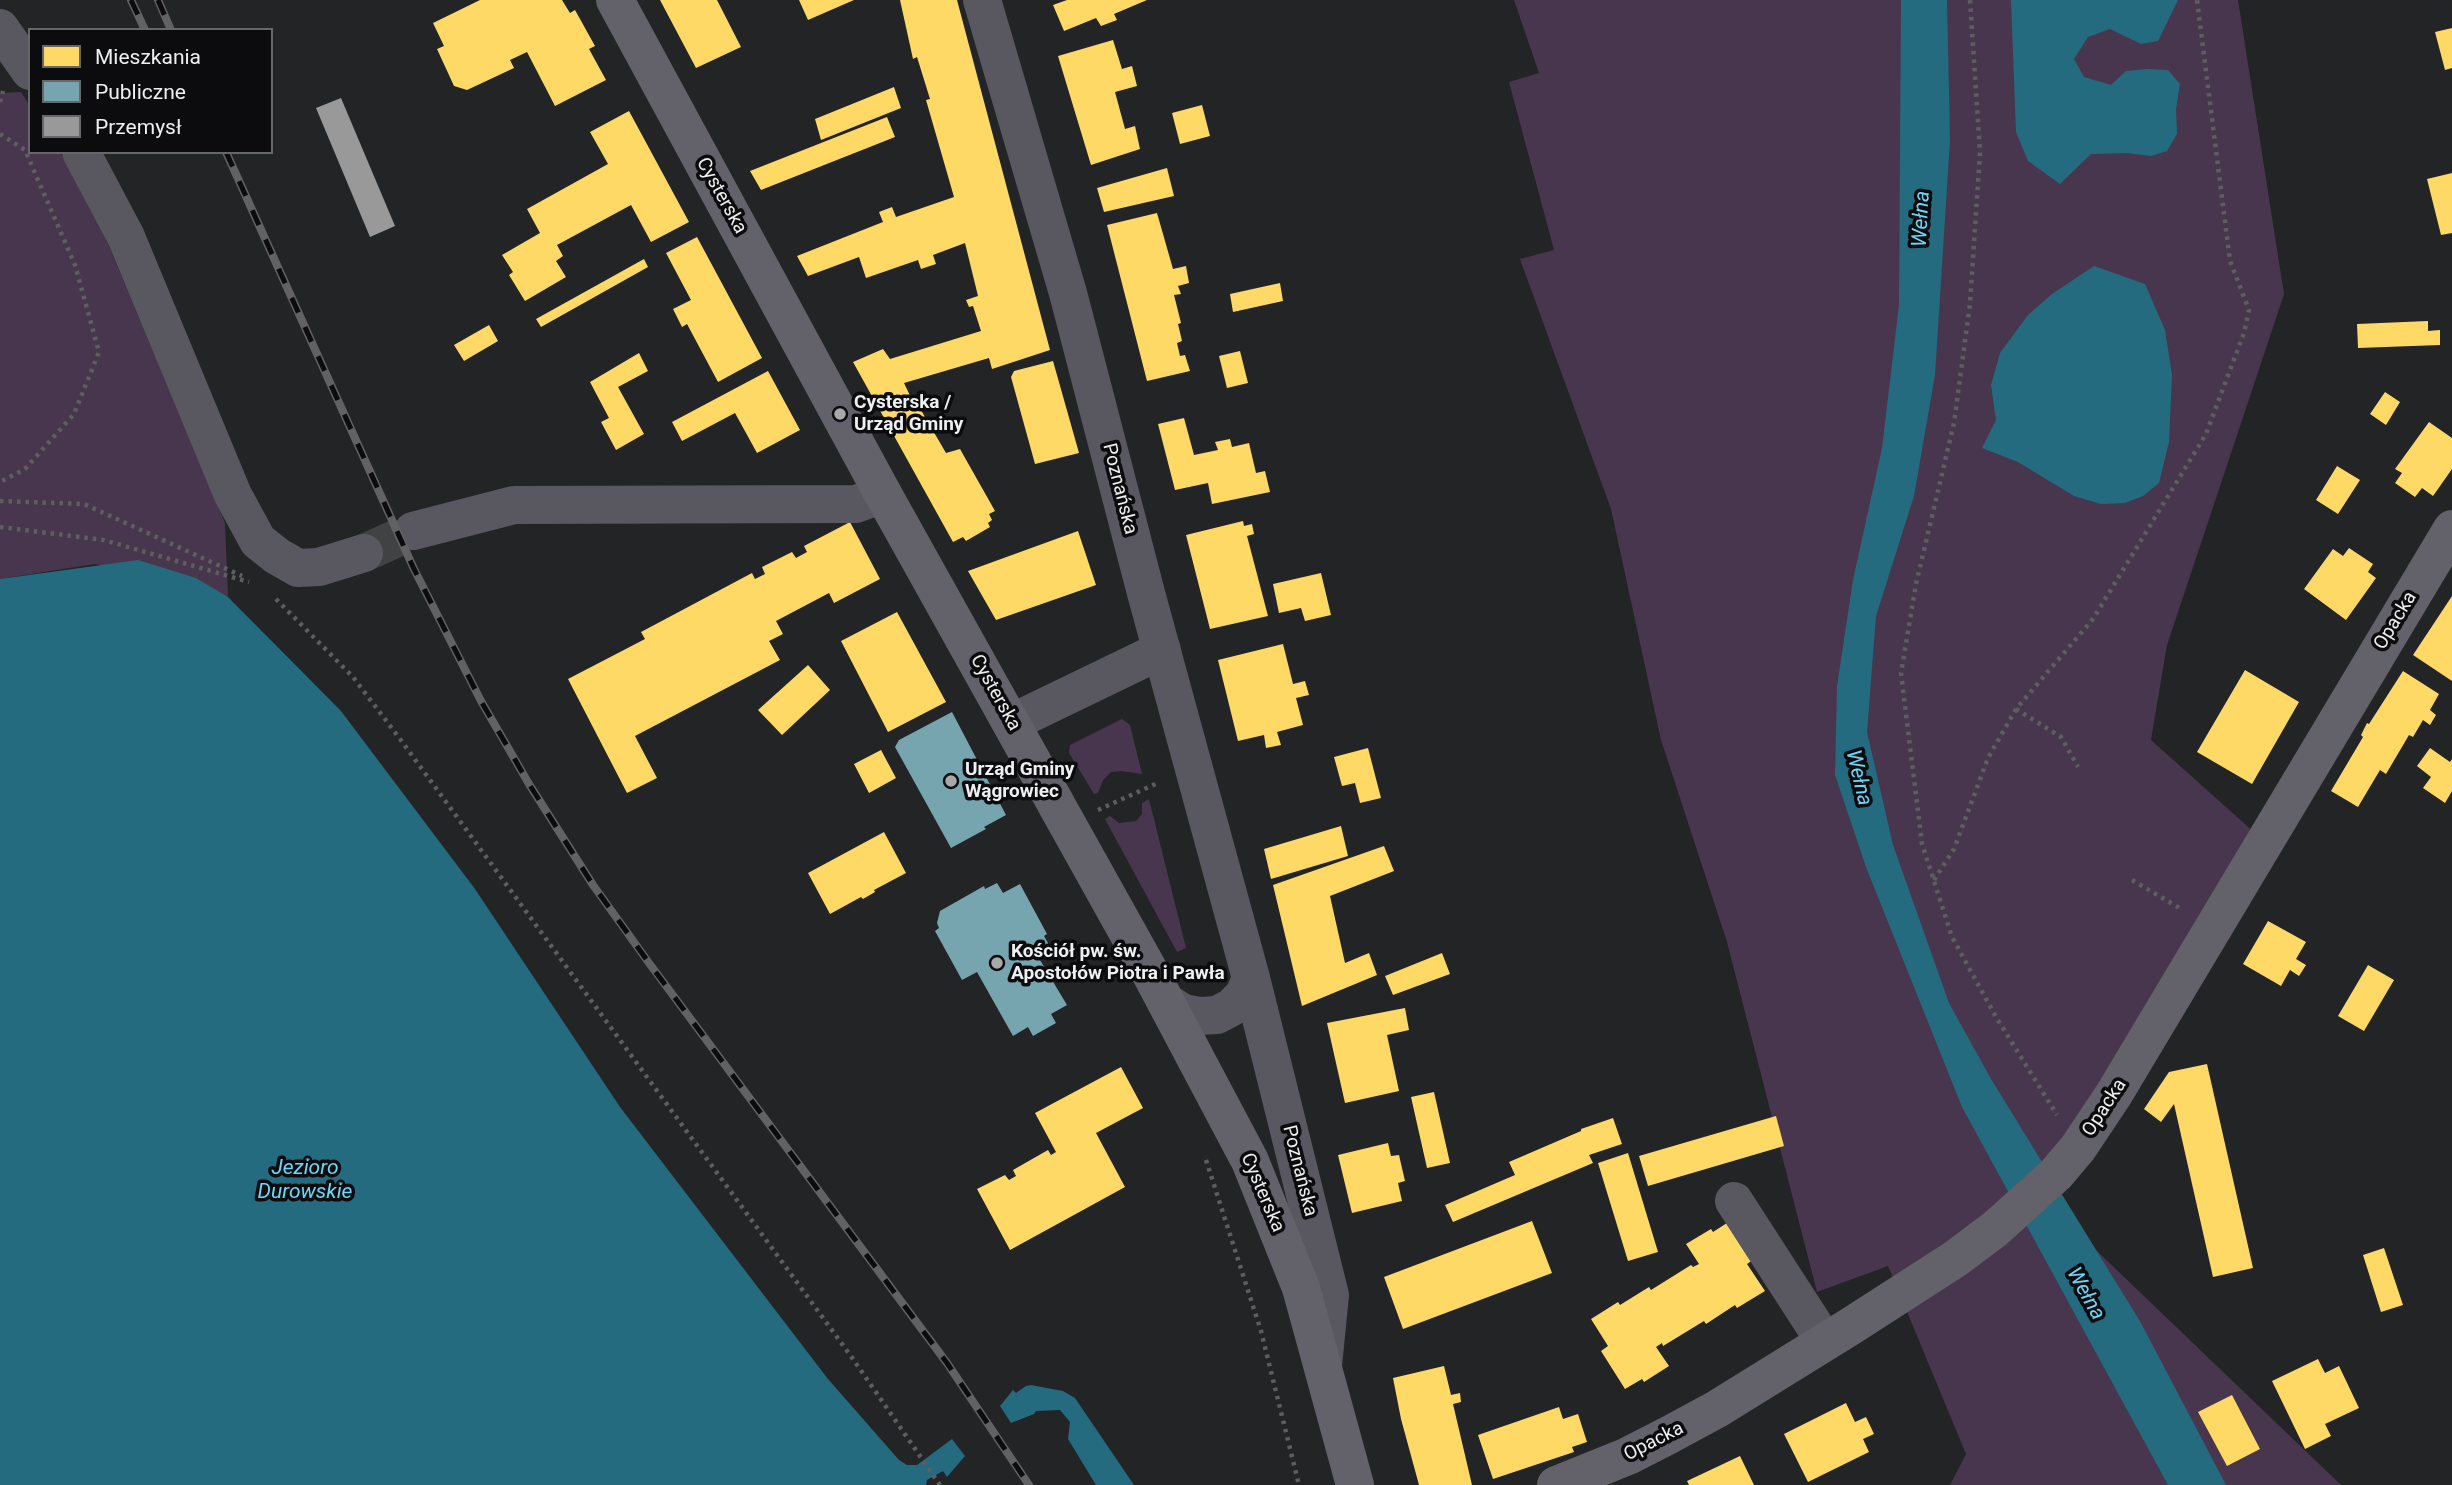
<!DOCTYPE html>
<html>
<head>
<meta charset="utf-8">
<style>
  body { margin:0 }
  #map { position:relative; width:2452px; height:1485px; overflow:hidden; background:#232425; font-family:Roboto,sans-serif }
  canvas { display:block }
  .legend { position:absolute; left:28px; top:28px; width:245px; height:126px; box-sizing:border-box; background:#0c0c0e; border:2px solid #666769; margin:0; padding:9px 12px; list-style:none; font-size:21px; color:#eeeff1 }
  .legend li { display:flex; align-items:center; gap:14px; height:35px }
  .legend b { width:35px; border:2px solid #666769 }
</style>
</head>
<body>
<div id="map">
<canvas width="2452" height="1485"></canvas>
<ul class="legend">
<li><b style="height:19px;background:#ffd966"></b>Mieszkania</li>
<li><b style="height:19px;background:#76a5af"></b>Publiczne</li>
<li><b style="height:19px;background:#999"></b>Przemysł</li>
</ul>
</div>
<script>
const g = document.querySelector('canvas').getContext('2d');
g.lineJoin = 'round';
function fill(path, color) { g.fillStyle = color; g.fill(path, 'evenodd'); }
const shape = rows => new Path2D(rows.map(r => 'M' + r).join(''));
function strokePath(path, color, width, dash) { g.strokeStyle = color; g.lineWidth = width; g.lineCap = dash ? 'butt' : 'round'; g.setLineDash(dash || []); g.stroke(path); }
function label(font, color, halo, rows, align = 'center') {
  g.font = font + ' Roboto,sans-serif'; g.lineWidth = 7; g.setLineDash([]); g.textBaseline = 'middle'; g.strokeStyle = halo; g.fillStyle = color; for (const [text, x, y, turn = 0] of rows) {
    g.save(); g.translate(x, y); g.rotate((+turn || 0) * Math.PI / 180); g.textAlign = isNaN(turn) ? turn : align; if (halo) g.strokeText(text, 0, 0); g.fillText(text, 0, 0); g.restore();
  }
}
fill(shape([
  [1514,0,2238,0,2284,294,2167,645,2151,740,2265,842,2078,1148,2023,1180,2341,1485,1950,1485,1966,1454,1888,1266,1817,1292,1727,942,1661,740,1611,509,1520,259,1554,250,1509,82,1539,73],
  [21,92,30,106,30,152,60,152,108,244,225,523,228,597,95,564,0,579,0,93],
  [1122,719,1130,725,1142,774,1121,771,1111,772,1103,780,1098,793,1094,794,1069,753,1070,745],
  [1149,799,1186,948,1177,952,1105,819,1110,816,1119,823,1136,821,1142,814,1142,803]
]), '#48364e');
fill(shape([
  [1901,0,1947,0,1950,140,1935,375,1914,496,1876,616,1867,732,1893,845,1949,1003,1991,1079,2141,1323,2226,1485,2168,1485,1962,1107,1866,867,1835,775,1837,686,1853,580,1882,448,1899,305],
  [2011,0,2178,0,2158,41,2141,44,2110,29,2088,37,2074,59,2084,77,2111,85,2126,71,2147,69,2168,70,2180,84,2176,109,2177,134,2167,151,2151,156,2127,153,2091,154,2060,184,2028,161,2016,132],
  [2094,266,2145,284,2165,330,2172,375,2169,442,2159,483,2143,496,2125,503,2101,504,2074,496,2018,462,1982,448,1996,420,1991,385,2000,353,2028,315,2052,294],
  [138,560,196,578,228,597,341,711,475,889,620,1107,828,1379,899,1460,907,1465,917,1465,952,1439,965,1456,947,1477,943,1471,927,1480,926,1485,0,1485,0,579],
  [1031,1385,1063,1391,1075,1398,1134,1485,1096,1485,1068,1439,1070,1422,1060,1410,1036,1411,1034,1414,1011,1423,1000,1406,1013,1390,1016,1393,1026,1386]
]), '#246b7f');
fill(shape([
  [480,0,562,0,570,13,575,10,595,46,589,49,606,80,555,106,527,52,510,60,514,68,467,90,454,86,437,49,444,46,433,23],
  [660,0,717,0,741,47,696,68],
  [799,0,854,0,808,20],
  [900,0,957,0,1050,350,992,369,989,358,904,383,915,406,918,405,946,453,960,449,995,511,989,514,992,520,988,523,990,527,966,541,963,537,953,542,853,362,883,349,890,359,981,331,973,306,969,307,966,300,978,296,965,243,933,255,936,264,921,269,918,260,866,278,859,257,808,276,797,256,883,222,879,212,892,207,896,217,954,197,926,100,930,99,917,57,913,59],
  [1067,0,1147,0,1114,14,1117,20,1101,26,1096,18,1064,31,1053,5],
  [2452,28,2452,68,2445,70,2435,32],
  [1113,40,1122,69,1132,66,1137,86,1115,92,1125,129,1135,126,1140,149,1091,165,1058,56],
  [894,87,901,108,821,140,815,119],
  [1202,105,1210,136,1180,144,1172,113],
  [629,111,689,222,651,242,631,205,557,245,563,256,556,261,566,277,525,301,509,275,513,272,502,255,540,233,527,209,608,164,590,132],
  [887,117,895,137,761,190,750,171],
  [1167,168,1174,196,1104,212,1097,188],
  [2452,173,2452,233,2441,235,2427,179],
  [1157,213,1173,269,1186,266,1189,283,1178,286,1181,294,1174,295,1181,323,1178,324,1182,341,1177,343,1180,356,1185,355,1190,371,1147,381,1107,225],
  [697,237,762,358,718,382,687,324,682,327,673,309,691,300,666,253],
  [644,259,648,267,541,327,536,319],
  [1280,283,1283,301,1233,312,1230,294],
  [2428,321,2428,331,2440,330,2440,345,2358,348,2357,324],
  [489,325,498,341,464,361,454,345],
  [1240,351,1248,383,1227,388,1219,356],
  [639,353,648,371,618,387,644,434,616,450,601,422,609,418,590,382],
  [1053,361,1079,453,1035,464,1011,377,1014,371],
  [768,371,800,430,757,453,735,413,682,441,672,422],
  [2385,392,2400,402,2386,425,2370,414],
  [1184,418,1194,455,1218,450,1215,442,1230,439,1232,447,1249,443,1256,473,1265,471,1270,492,1212,504,1208,483,1175,490,1158,424],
  [2429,422,2452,438,2452,469,2433,496,2422,488,2415,497,2395,483,2402,473,2395,469],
  [2337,466,2360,480,2338,514,2316,500],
  [1243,521,1244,526,1252,524,1254,534,1247,536,1268,616,1210,629,1186,535],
  [850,522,880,579,834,603,829,593,776,621,783,634,769,641,780,660,635,736,657,778,627,793,568,679,645,639,641,632,752,573,755,579,765,574,762,567,792,552,796,558,807,552,804,546],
  [1078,531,1096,585,996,620,968,571],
  [2349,548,2373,564,2368,572,2376,578,2346,620,2304,589,2333,549,2343,556],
  [1321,573,1331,615,1305,621,1301,608,1279,613,1273,584],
  [2452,596,2452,681,2413,655],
  [897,612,946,702,888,732,841,641],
  [1283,644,1293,684,1305,681,1309,695,1296,698,1303,725,1277,732,1281,745,1266,748,1264,735,1238,741,1218,660],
  [808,665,830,690,782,735,758,710],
  [2245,670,2299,702,2252,784,2197,752],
  [2403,671,2439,694,2430,710,2436,715,2430,725,2423,720,2413,737,2409,735,2386,774,2380,770,2358,807,2331,791,2363,737,2361,735,2367,723,2369,724],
  [1368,748,1381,798,1360,803,1355,783,1342,786,1334,757],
  [2430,748,2450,762,2452,759,2452,791,2445,803,2423,788,2431,777,2417,766],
  [881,750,896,778,869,793,854,764],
  [1341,826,1348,856,1271,879,1264,849],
  [884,832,906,873,874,890,875,892,863,899,861,897,830,914,808,873],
  [1384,846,1394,871,1330,896,1345,963,1369,953,1377,975,1302,1006,1273,885],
  [2268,921,2306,942,2296,959,2306,965,2299,976,2290,970,2281,986,2243,964],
  [1442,953,1450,974,1393,995,1385,976],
  [2368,965,2394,980,2364,1031,2338,1016],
  [1405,1008,1409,1030,1387,1035,1399,1091,1345,1103,1327,1023],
  [2207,1064,2253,1268,2213,1277,2174,1104,2161,1122,2144,1109,2169,1072],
  [1121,1067,1143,1108,1096,1133,1125,1187,1010,1250,977,1189,1005,1175,1009,1180,1016,1176,1013,1170,1048,1150,1051,1155,1056,1152,1035,1113],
  [1434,1092,1450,1163,1427,1168,1411,1097],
  [1776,1116,1784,1146,1648,1186,1639,1156],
  [1613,1118,1622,1144,1589,1155,1593,1163,1453,1222,1445,1205,1515,1175,1509,1162,1581,1131,1581,1129],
  [1388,1143,1391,1156,1399,1155,1405,1181,1398,1183,1402,1201,1352,1213,1338,1155],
  [1628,1153,1658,1252,1628,1261,1598,1163],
  [1532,1221,1552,1273,1403,1329,1384,1277],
  [1730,1221,1754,1259,1747,1264,1765,1291,1737,1308,1735,1305,1706,1324,1704,1321,1663,1346,1662,1343,1656,1347,1669,1366,1644,1382,1642,1379,1625,1389,1601,1351,1608,1346,1591,1319,1618,1302,1620,1305,1649,1287,1651,1290,1691,1265,1693,1267,1699,1264,1686,1244,1711,1229,1713,1232],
  [2384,1248,2403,1305,2381,1312,2363,1255],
  [2318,1359,2325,1373,2339,1366,2359,1408,2325,1424,2331,1436,2305,1449,2272,1381],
  [1444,1366,1451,1395,1460,1393,1461,1402,1453,1404,1472,1485,1419,1485,1401,1419,1393,1378],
  [2232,1395,2260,1449,2227,1466,2198,1412],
  [1846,1403,1855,1422,1866,1417,1874,1434,1863,1439,1869,1452,1808,1482,1784,1434],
  [1559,1407,1563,1419,1578,1414,1587,1442,1572,1447,1574,1452,1493,1479,1478,1435],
  [1740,1456,1754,1485,1689,1485,1687,1481]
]), '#ffd966');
fill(shape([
  [952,712,1006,815,984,827,986,829,951,848,895,747,899,740],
  [997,883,1003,893,1020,884,1047,934,1044,936,1048,943,1045,952,1037,955,1067,1005,1051,1014,1056,1023,1033,1036,1028,1027,1013,1036,977,972,962,980,935,931,939,928,937,923,940,911,984,886,985,889]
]), '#76a5af');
fill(shape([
  [341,98,395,226,370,237,316,108]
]), '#999');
strokePath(shape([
  [364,553,413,531]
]), '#414244', 38, [38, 19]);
strokePath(shape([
  [1970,0,1980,152,1970,304,1954,423,1916,584,1901,673,1922,844,1952,937,1996,1017,2057,1115],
  [0,102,3,91],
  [0,134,25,150,75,265,99,352,74,414,25,469,0,482],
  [0,501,84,504,242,576],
  [0,527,104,540,249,582],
  [276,599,353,677,400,739,853,1359,940,1485],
  [2016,709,2061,737,2078,767],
  [1098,810,1160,782],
  [1934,880,1954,849,1988,758,2016,709,2093,619,2206,434,2244,333,2249,310,2230,261,2197,0],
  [2132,880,2183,910],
  [1206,1160,1261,1331,1299,1485]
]), '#5e5e61', 4.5, [3.5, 5]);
strokePath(shape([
  [982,0,1068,293,1146,593,1251,978,1330,1295,1323,1366],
  [0,28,30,71],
  [81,152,126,237,233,495,258,541,277,556,298,568,319,567,364,553],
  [413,531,514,505,856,504,883,494],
  [1011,723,1162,650],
  [1166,1002,1183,1013,1200,1016,1217,1015,1232,1007,1244,995,1251,978],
  [1734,1201,1825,1342]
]), '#59575f', 38);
strokePath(shape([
  [615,0,883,494,1152,976,1250,1161,1301,1288,1355,1485],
  [1556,1485,1628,1456,1669,1435,1717,1409,1851,1326,1955,1259,1995,1229,2056,1174,2078,1148,2114,1094,2452,529]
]), '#63616a', 38);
const rail = shape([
  [131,0,145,30],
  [158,0,171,30],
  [226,152,414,569,481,701,529,784,593,885,649,963,947,1363,1029,1485]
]);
strokePath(rail, '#626265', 8);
strokePath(rail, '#0c0c0e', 5, [16]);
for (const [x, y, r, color] of [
  [840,414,7,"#a7a8aa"],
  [951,781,7,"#a7a8aa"],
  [997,963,7,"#a7a8aa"]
]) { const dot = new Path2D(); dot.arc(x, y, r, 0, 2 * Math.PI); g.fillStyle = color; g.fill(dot); strokePath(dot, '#0c0c0e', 2.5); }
label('19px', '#eeeff1', '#0c0c0e', [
  ["Cysterska",721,196,61],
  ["Poznańska",1119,489,76],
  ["Opacka",2396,621,-59],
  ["Cysterska",995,693,61],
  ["Opacka",2105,1108,-57],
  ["Poznańska",1299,1171,76],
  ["Cysterska",1262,1193,67],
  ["Opacka",1654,1442,-27]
]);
label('bold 19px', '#eeeff1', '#0c0c0e', [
  ["Cysterska /",854,403],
  ["Urząd Gminy",854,425],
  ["Urząd Gminy",965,770],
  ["Wągrowiec",965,792],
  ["Kościół pw. św.",1011,952],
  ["Apostołów Piotra i Pawła",1011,974]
], 'left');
label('italic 21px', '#6ad8fb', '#0c0c0e', [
  ["Wełna",1922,219,-87],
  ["Wełna",1858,778,77],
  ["Jezioro",305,1169],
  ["Durowskie",305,1193],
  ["Wełna",2085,1294,61]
]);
</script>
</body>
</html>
